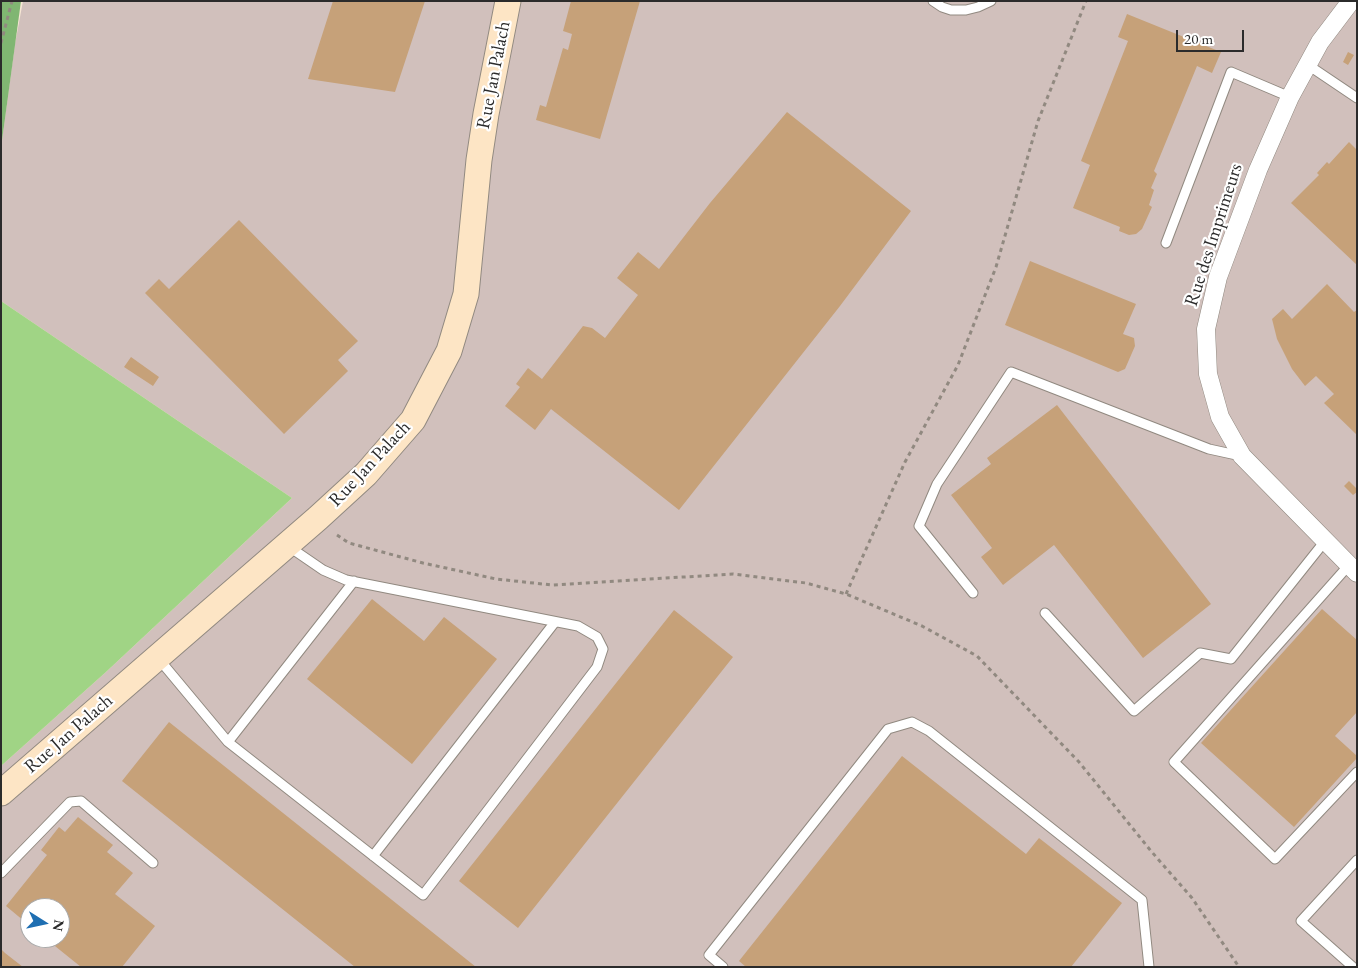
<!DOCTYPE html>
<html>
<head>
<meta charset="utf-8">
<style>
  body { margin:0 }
  #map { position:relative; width:1358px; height:968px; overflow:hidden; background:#f7e7d4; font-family:"EB Garamond",serif }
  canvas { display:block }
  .frame { position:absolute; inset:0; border:2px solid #2b2b2b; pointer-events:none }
  .north { position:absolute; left:20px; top:898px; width:50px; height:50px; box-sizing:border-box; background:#fff; border:1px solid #aaa; border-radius:50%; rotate:100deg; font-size:14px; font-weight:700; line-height:20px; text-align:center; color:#2b2b2b }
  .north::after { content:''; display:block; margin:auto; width:18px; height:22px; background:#1f6fb2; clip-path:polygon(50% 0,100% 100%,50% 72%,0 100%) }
  .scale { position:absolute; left:1176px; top:30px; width:68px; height:22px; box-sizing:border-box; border:2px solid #2b2b2b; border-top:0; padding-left:6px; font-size:15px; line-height:18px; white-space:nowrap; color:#2b2b2b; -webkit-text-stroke:4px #fff; paint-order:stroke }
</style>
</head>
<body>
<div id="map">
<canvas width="1358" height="968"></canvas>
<div class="frame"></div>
<div class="north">N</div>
<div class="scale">20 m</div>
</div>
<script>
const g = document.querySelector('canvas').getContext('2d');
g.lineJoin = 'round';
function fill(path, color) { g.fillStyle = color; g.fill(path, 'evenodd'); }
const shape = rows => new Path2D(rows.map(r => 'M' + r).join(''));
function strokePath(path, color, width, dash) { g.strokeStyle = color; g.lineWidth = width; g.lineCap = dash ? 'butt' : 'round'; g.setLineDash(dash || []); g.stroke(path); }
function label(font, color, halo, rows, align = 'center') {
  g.font = font + ' "EB Garamond",serif'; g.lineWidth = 4.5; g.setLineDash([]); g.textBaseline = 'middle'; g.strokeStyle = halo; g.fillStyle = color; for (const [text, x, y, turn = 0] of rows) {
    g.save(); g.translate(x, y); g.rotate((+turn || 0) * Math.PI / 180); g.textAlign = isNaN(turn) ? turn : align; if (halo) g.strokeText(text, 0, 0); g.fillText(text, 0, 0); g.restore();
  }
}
fill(shape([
  [23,1,1357,1,1357,967,1,967,1,766,106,672,292,498,1,301,1,148,15,44],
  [30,908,60,908,60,938,30,938]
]), '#d1c0bc');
fill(shape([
  [1,301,292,498,106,672,1,766]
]), '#a0d485');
fill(shape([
  [1,1,21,1,1,148]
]), '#80b672');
fill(shape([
  [333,1,425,1,395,92,308,79],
  [571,1,640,1,600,139,536,120,540,105,546,107,563,48,568,50,572,34,563,31],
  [1127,14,1221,52,1212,73,1197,66,1154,171,1157,174,1151,188,1154,190,1149,205,1152,207,1142,229,1136,234,1129,235,1119,231,1120,227,1073,208,1090,165,1081,161,1128,41,1118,37],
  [1348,52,1354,55,1348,65,1343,62],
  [787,112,911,211,840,306,679,510,551,409,535,430,505,406,520,387,516,384,528,368,542,379,583,326,592,328,605,338,638,295,617,278,638,252,659,269,710,203],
  [1349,142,1357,150,1357,265,1291,203,1319,175,1317,173,1327,162,1329,164],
  [239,220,358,341,338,360,348,371,284,434,145,293,159,279,169,289],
  [1030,261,1136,304,1123,334,1134,338,1135,346,1125,369,1118,372,1005,325],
  [1327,284,1354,312,1357,310,1357,435,1324,403,1334,394,1316,376,1305,386,1292,369,1277,339,1272,319,1283,309,1292,319],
  [131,357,159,377,153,386,124,367],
  [1057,405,1211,604,1143,658,1054,545,1003,585,981,557,992,548,951,495,991,464,987,458],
  [1349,481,1357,489,1357,492,1353,495,1344,486],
  [372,599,424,641,444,617,497,659,412,764,307,679],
  [1322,609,1357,640,1357,712,1335,736,1357,756,1357,758,1294,827,1201,743],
  [674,610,733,657,518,928,459,881],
  [169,722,476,967,355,967,122,781],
  [902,756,1026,854,1039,838,1122,903,1071,967,746,967,739,961],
  [78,817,113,845,107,852,133,873,115,894,155,926,122,967,81,967,45,938,60,938,60,908,30,908,30,926,6,906,47,855,41,850,59,827,65,832],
  [1,949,5,953,23,967,1,967]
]), '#c6a179');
const lane = shape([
  [933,1,942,7,951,10,966,10,978,7,991,1],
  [1308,65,1357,98],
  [1166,243,1231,72,1290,97],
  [1349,565,1174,762,1275,859,1357,772],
  [973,593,919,526,937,484,1011,372,1209,449,1241,456],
  [1045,613,1134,711,1200,653,1231,659,1325,541],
  [158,658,228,742,423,895,597,667,603,649,597,637,578,626,346,580,323,570,288,546],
  [228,742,354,581],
  [373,856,555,622],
  [1,873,70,802,81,801,153,863],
  [723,967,709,955,888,729,912,722,929,731,1142,900,1149,967],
  [1353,967,1301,921,1357,860]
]);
const street = shape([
  [1351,1,1320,42,1290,97,1258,170,1218,277,1206,329,1208,374,1220,417,1242,456,1357,573]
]);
const secondary = shape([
  [1,793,318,518,366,474,413,420,449,351,466,294,479,160,486,114,508,1]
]);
strokePath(lane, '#918980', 11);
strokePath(street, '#918980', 19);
strokePath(secondary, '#918980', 27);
strokePath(shape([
  [1,43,12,1],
  [337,535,349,543,423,563,496,579,552,585,733,574,806,583,846,594,922,626,977,656,1079,762,1151,851,1192,898,1239,967],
  [846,594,905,462,958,365,996,267,1038,121,1086,1]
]), '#918980', 3, [4, 4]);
strokePath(lane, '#fff', 9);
strokePath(street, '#fff', 18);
strokePath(secondary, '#fde5c5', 25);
label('19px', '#2b2b2b', '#fff', [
  ["Rue Jan Palach",494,75,-79],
  ["Rue des Imprimeurs",1214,235,-72],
  ["Rue Jan Palach",370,464,-47],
  ["Rue Jan Palach",69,734,-41]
]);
</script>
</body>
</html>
